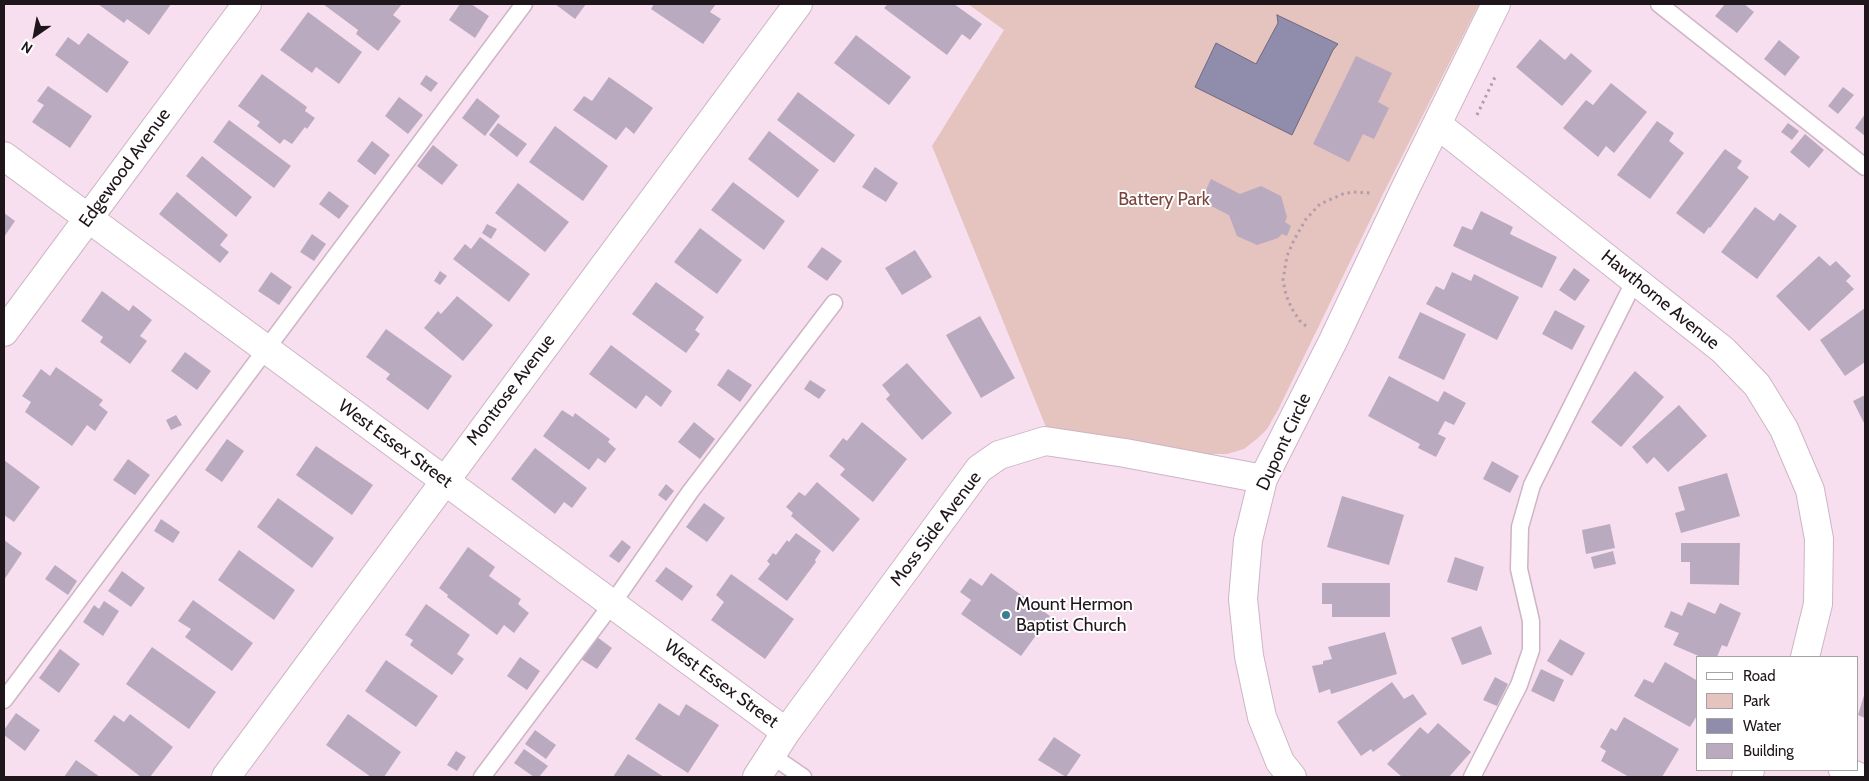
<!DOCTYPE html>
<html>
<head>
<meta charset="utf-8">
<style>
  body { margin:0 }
  #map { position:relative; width:1869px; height:781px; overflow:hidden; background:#f8dfef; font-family:Cabin,sans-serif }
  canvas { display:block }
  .frame { position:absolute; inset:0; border:5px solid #1f161c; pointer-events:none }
  .legend { position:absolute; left:1696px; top:656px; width:162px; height:115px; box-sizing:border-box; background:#fff; border:1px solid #a5a2a4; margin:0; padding:6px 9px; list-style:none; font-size:15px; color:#1f161c }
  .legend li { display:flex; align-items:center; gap:10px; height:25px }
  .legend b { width:25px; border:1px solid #a5a2a4 }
  .north { position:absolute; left:10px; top:10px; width:50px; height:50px; -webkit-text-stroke:4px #fff; paint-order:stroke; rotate:213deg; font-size:14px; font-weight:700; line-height:20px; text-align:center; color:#1f161c }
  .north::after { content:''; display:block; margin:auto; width:18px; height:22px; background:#1f161c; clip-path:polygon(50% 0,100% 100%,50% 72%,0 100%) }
</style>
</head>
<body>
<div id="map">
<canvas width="1869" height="781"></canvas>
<div class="frame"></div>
<ul class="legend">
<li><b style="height:6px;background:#fff"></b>Road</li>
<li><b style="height:14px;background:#e5c3be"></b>Park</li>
<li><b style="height:14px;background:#908cab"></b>Water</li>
<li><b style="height:14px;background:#b9aac0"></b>Building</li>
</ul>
<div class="north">N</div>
</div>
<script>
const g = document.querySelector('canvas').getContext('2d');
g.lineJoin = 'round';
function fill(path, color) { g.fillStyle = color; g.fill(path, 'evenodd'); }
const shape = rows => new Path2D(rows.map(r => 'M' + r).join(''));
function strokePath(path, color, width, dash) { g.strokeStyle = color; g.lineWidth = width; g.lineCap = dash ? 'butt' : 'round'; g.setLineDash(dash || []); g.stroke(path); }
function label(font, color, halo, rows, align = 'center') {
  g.font = font + ' Cabin,sans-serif'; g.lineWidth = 4; g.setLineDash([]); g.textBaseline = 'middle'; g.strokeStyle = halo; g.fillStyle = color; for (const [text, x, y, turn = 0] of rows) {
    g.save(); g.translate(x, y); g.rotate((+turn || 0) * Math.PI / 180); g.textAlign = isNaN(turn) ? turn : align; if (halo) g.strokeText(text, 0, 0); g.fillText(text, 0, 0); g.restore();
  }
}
fill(shape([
  [968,4,1479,4,1383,194,1278,410,1267,429,1258,438,1244,449,1227,454,1207,454,1048,432,932,146,1004,30]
]), '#e5c3be');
const water = shape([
  [1277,15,1338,44,1333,50,1292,135,1195,87,1216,43,1256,64,1278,23,1277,15]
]);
fill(water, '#908cab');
strokePath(water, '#6e6980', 1);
fill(shape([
  [98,4,171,4,149,35,127,19,124,23],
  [323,4,402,4,393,15,401,21,378,51,356,34,358,30],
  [460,4,471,4,489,16,475,38,449,20],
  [555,4,586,4,575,19],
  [654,4,716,4,710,12,721,19,703,44,651,9],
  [888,4,954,4,982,24,970,40,962,34,947,55,884,8],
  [1725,4,1744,4,1754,12,1737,33,1715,16],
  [308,12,362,52,339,84,316,67,312,73,280,50],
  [88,33,129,62,107,93,55,55,68,37,79,45],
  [856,35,911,77,889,105,834,63],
  [1540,39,1565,60,1571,53,1592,71,1562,106,1516,67],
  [1779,40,1800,57,1785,76,1764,59],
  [1356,56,1392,73,1378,102,1389,108,1374,139,1363,134,1349,162,1313,144],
  [262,74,307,107,305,111,315,118,307,129,305,127,292,144,284,139,280,144,257,126,260,122,238,106],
  [426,75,438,83,431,92,420,84],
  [609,77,653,108,634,134,626,127,616,140,573,110,584,96,592,101],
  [1611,83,1647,112,1614,153,1606,146,1598,157,1563,128,1586,100,1593,105],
  [48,86,92,116,70,148,32,122,44,105,37,101],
  [1843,87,1854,95,1838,114,1828,106],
  [798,92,855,135,834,163,777,120],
  [399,97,423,115,408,134,385,116],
  [477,98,500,116,485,136,462,118],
  [1865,114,1865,136,1855,128],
  [229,120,291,166,274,188,213,142],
  [1657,121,1674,133,1669,141,1684,153,1650,199,1617,175],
  [498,123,527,144,517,157,489,135],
  [1788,123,1799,131,1792,140,1781,132],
  [555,126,608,166,583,201,529,162],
  [769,131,819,170,798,198,748,159],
  [1805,134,1824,150,1809,168,1790,152],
  [372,141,390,155,375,175,357,161],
  [433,145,458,165,442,185,417,166],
  [1725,149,1742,161,1737,168,1749,177,1710,228,1709,227,1704,234,1676,213],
  [202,156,252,197,236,217,186,176],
  [875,167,898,183,886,202,862,187],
  [1211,179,1240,194,1261,186,1281,196,1287,217,1285,222,1291,226,1287,236,1282,234,1278,238,1257,245,1237,236,1229,215,1201,201],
  [733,182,785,221,764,250,711,210],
  [518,183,569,222,545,252,495,213],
  [329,191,349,206,339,219,319,204],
  [177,192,228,235,220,245,229,252,220,263,159,214],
  [1755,207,1774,221,1780,213,1797,226,1757,279,1721,252],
  [1481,211,1513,227,1510,234,1557,257,1542,288,1453,246,1462,226,1472,230],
  [4,213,15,221,4,237],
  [487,224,497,229,491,239,482,233],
  [700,228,742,260,717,294,674,262],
  [312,234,326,244,314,261,300,252],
  [480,237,530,274,509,302,453,259,465,244,471,249],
  [822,247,842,261,827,281,807,267],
  [915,250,932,277,902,295,885,268],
  [1819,256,1830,266,1836,261,1851,276,1846,281,1854,289,1809,331,1776,296],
  [1574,268,1590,280,1575,301,1559,290],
  [440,271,447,276,440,285,434,281],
  [271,272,292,287,279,305,258,291],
  [1452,272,1471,281,1474,274,1519,297,1497,340,1426,304,1436,286,1444,290],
  [656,282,704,317,695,330,700,334,686,353,632,314],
  [102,291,129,311,133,305,152,320,140,336,147,341,130,364,100,342,103,337,81,321],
  [457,296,493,325,463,361,424,328,438,311,441,314],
  [1865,308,1865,362,1845,376,1820,340],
  [1555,310,1585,326,1572,350,1542,334],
  [1420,312,1466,334,1444,380,1398,358],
  [980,316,1015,378,981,398,946,335],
  [386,329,452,376,428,410,386,379,390,374,366,357],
  [611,345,672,391,661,407,646,395,636,409,589,374],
  [185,352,211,371,197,390,171,371],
  [907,363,952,413,922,440,886,399,890,395,882,385],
  [56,367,103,400,99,405,108,412,95,431,87,425,72,446,25,412,31,402,22,396,41,369,50,376],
  [728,369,752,385,740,402,717,385],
  [1635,371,1664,397,1621,447,1591,422],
  [1389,376,1438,402,1444,391,1466,403,1454,425,1445,421,1438,434,1446,438,1436,457,1418,448,1420,444,1368,416],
  [810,380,826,390,819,399,804,389],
  [1865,395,1865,425,1853,401],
  [1679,405,1707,436,1668,472,1654,457,1647,464,1632,447],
  [562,410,573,417,575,413,610,439,608,442,616,449,605,463,598,458,589,470,543,436],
  [176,415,182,425,171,430,166,420],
  [694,422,715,439,700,459,678,442],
  [862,422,907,459,873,502,840,475,845,469,829,456,843,438,847,441],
  [227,439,244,451,222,482,205,470],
  [316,446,373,485,352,515,296,475],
  [535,448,587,488,572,508,564,502,555,514,511,479],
  [128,459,150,475,135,495,113,480],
  [4,460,40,487,14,522,4,515],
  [1492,461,1519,476,1510,493,1483,479],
  [1727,473,1740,516,1681,533,1675,513,1685,510,1678,487],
  [817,482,860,519,833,552,791,516,793,513,786,507,799,492,805,496],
  [666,484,674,491,666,501,658,495],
  [1342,496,1404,515,1389,565,1327,547],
  [278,498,334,538,312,568,257,527],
  [704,503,725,518,707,542,686,527],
  [161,519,180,532,173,543,154,531],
  [1610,524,1615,548,1586,554,1582,530],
  [796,533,821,551,815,560,816,562,787,601,758,579,770,564,767,561,773,553,776,555,787,540,789,542],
  [4,540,22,553,4,580],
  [622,540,631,547,619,563,609,556],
  [1681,543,1740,543,1739,585,1690,584,1690,562,1681,562],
  [468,547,495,567,489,576,521,599,518,604,529,613,514,633,504,625,497,635,447,597,448,595,439,588],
  [239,550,295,590,274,620,218,580],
  [1613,551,1616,564,1594,569,1591,557],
  [1455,557,1484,567,1477,591,1447,582],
  [55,565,77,581,68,595,45,579],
  [666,567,693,586,682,601,655,581],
  [122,571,145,588,131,607,108,591],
  [991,573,1050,616,1021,656,961,614,971,600,960,592,970,578,982,586],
  [731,574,794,619,765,659,711,620,724,602,716,595],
  [1322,583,1390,583,1390,617,1332,617,1332,604,1322,604],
  [193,600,253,643,232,671,185,637,191,629,178,621],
  [104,601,119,611,103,636,83,622,94,605,99,609],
  [1688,602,1715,614,1720,603,1741,613,1727,647,1722,645,1717,657,1701,657,1673,645,1679,633,1664,627,1671,611,1682,616],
  [426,604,470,635,457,654,464,659,452,675,410,645,413,640,405,635],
  [1481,626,1492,654,1462,665,1451,638],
  [1385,632,1397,674,1331,694,1330,689,1319,693,1312,666,1323,664,1323,661,1332,659,1328,647],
  [597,637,612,648,597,669,581,659],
  [1560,639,1585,653,1572,676,1547,661],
  [152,647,216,692,189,729,126,684],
  [60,649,80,664,59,693,39,678],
  [520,657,540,671,527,690,507,676],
  [386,660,438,696,416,727,365,691],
  [1665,662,1698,681,1698,714,1690,727,1634,696,1644,679,1653,683],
  [1541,669,1564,680,1554,702,1531,691],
  [1495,677,1508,684,1497,706,1483,700],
  [1392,682,1404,699,1413,694,1427,714,1373,752,1371,749,1361,756,1337,722],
  [1865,692,1865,718,1858,715],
  [659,703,679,716,686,704,719,725,688,773,635,739],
  [16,713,40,730,25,751,4,735,4,730],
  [130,714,173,747,150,777,141,777,94,741,114,715,124,722],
  [348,714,401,752,384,777,371,777,326,745],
  [1624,717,1679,749,1662,777,1629,777,1601,761,1606,751,1600,747,1611,728,1616,731],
  [1438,723,1471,752,1449,777,1402,777,1387,764,1420,727,1428,734],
  [535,730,556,745,546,759,525,744],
  [1054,737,1081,755,1066,777,1038,760],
  [524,749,548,766,539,777,534,777,514,763],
  [456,751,466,757,457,771,447,765],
  [628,754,664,777,613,777],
  [76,760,100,777,64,777]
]), '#b9aac0');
const lane = shape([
  [1659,4,1865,167],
  [4,700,524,4],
  [771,755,803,777],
  [482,777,612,604,690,492,834,303],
  [1472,777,1519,685,1531,650,1531,621,1519,569,1520,527,1532,485,1635,280]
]);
const street = shape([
  [1438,125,1723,350,1757,385,1784,429,1810,490,1819,539,1818,604,1805,657],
  [4,156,786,732],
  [4,332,247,4],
  [1843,770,1859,777],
  [226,777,798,4],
  [757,777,786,732,979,469,999,455,1045,441,1125,453,1263,479],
  [1292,777,1280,762,1262,717,1249,656,1243,599,1248,540,1263,479,1333,341,1405,189,1496,4],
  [1746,777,1750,770]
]);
strokePath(lane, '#cdb5c5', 19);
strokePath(street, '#cdb5c5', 30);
strokePath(shape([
  [1477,115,1495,77],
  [1306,326,1300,321,1292,309,1286,295,1283,280,1287,256,1294,240,1306,219,1320,204,1343,194,1353,192,1371,193]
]), '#b19eaa', 3, [2.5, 4]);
strokePath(lane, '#fff', 16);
strokePath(street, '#fff', 28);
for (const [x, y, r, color] of [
  [1006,615,5,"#3c7d8f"]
]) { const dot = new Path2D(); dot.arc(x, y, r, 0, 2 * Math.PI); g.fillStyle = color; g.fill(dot); strokePath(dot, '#fff', 2); }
label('18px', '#1f161c', '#fff', [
  ["Edgewood Avenue",125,168,-54],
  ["Hawthorne Avenue",1660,300,39],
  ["Montrose Avenue",511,390,-53],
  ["Dupont Circle",1284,442,-65],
  ["West Essex Street",395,444,36],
  ["Moss Side Avenue",936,529,-53],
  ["West Essex Street",721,684,36]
]);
label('18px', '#7a443d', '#fff', [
  ["Battery Park",1164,200]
]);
label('18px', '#1f161c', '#fff', [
  ["Mount Hermon",1016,605],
  ["Baptist Church",1016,626]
], 'left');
</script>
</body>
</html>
